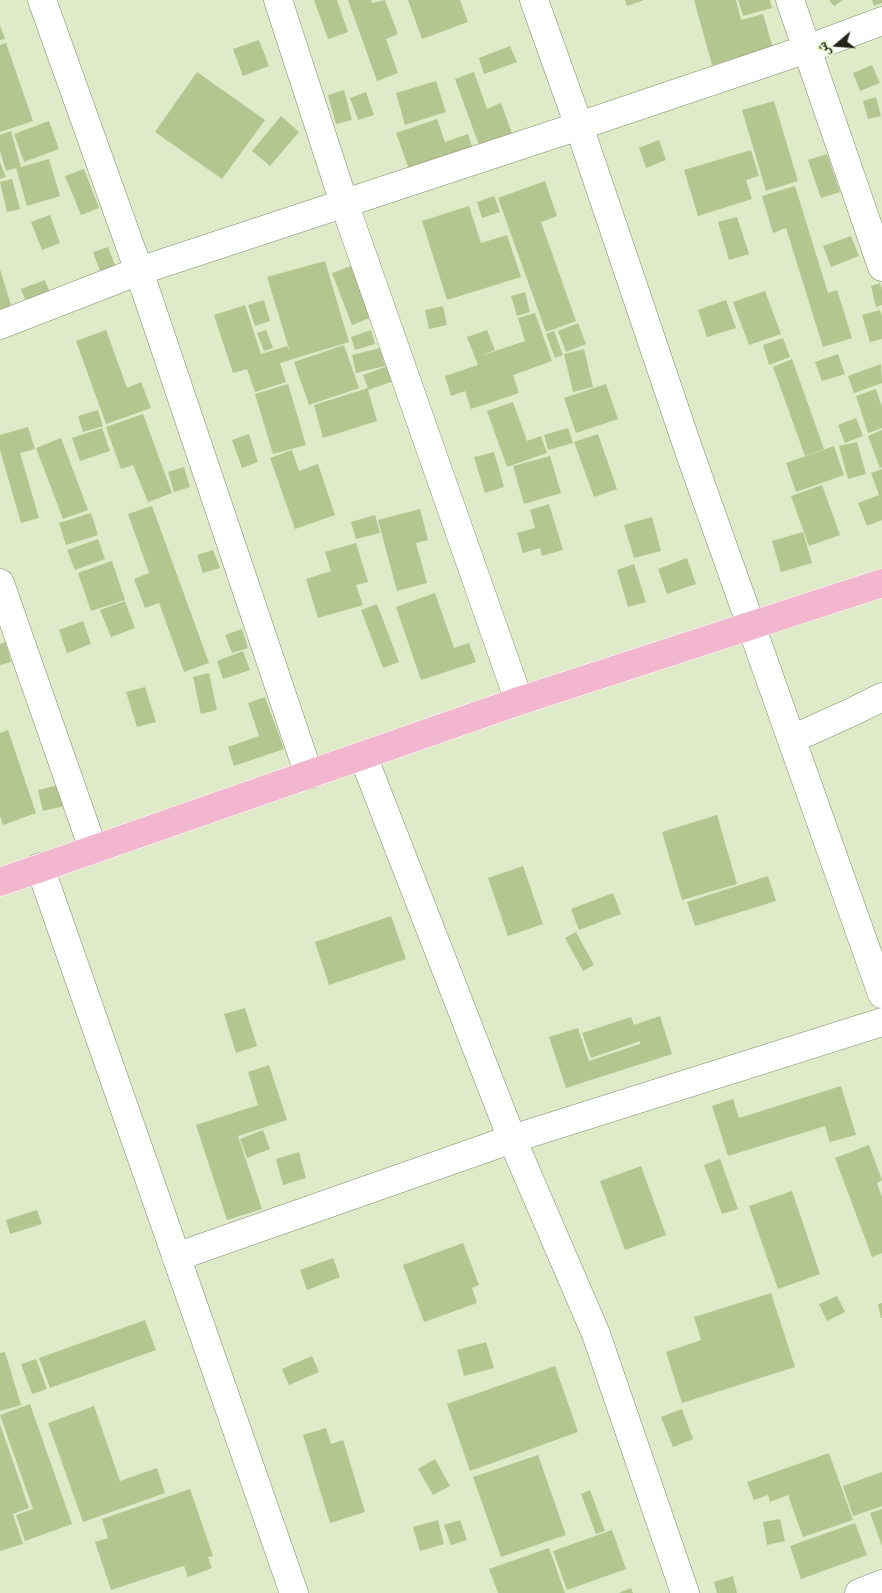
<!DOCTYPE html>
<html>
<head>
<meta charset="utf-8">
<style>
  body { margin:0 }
  #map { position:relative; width:882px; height:1593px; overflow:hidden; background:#deeac8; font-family:"Work Sans","Noto Naskh Arabic",sans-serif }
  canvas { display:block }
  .north { position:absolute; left:812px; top:20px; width:50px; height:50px; -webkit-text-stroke:4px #ecf8d5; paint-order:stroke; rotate:252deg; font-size:14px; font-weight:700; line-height:20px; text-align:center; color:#22271a }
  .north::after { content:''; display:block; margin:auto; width:18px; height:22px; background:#22271a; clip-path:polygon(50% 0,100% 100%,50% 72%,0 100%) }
</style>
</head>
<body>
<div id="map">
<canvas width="882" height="1593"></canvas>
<div class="north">ش</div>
</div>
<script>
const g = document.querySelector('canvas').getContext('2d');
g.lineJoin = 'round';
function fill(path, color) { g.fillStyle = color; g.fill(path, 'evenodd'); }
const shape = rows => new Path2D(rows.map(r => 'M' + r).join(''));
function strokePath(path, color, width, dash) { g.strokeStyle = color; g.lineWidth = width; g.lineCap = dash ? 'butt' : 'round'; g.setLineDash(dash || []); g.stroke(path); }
fill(shape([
  [314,0,337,0,348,32,328,39],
  [348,0,371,0,372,3,385,0,398,34,386,39,398,73,377,81],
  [408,0,460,0,468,22,422,39],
  [625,0,644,0,627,6],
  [694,0,736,0,741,20,763,14,773,48,712,65],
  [738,0,770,0,772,8,743,16],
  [829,0,843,0,834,6],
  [872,0,882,0,882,3,874,6],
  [0,25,5,39,0,40],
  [259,40,269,66,243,76,233,49],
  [6,43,33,121,0,132,0,45],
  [510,46,517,62,484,74,479,58],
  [872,65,880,83,860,91,853,73],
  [197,72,265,120,222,179,155,132],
  [474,72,487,109,501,103,513,136,480,148,455,79],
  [436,81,446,112,405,125,396,93],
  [344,90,352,120,336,124,328,95],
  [366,92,374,115,358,120,350,98],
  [876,97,881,116,868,119,863,101],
  [774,101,798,181,766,191,742,110],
  [281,116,299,132,270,166,252,151],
  [437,119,445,142,468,134,473,150,410,172,396,133],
  [49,121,59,149,24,162,14,134],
  [11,131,21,167,49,159,60,196,27,206,16,168,6,171,0,151,0,135],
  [659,140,666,160,646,168,639,148],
  [751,150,759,176,746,180,752,199,698,216,684,170],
  [827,154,840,192,821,198,808,160],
  [0,162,6,177,0,179],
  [84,169,99,208,81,215,65,176],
  [12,179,20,209,7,212,0,182],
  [545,181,557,216,541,222,576,321,546,332,498,198],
  [795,186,828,293,837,290,852,338,823,347,786,228,773,233,762,196],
  [494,196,500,212,482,218,477,202],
  [469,206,481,243,507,235,521,277,447,300,422,221],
  [50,215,60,243,42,250,31,222],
  [737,217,749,254,729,260,718,222],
  [851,236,859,256,831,267,823,246],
  [108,247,118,273,103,279,93,252],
  [325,261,349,342,280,363,286,382,255,392,247,369,233,373,214,315,245,305,261,354,287,346,290,352,267,277],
  [351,266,370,318,352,325,332,273],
  [0,269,13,312,0,316],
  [45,280,51,296,27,305,21,289],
  [880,283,882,289,882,305,876,307,871,286],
  [765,291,781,334,749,345,733,302],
  [525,292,530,312,517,316,511,296],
  [264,300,270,321,255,326,248,305],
  [726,300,736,328,707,337,698,310],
  [443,306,447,325,429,329,425,310],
  [880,310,882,316,882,339,870,342,862,315],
  [535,313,552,361,513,375,519,393,471,409,465,391,451,396,445,376,478,365,467,337,487,330,495,350,480,356,525,341,518,318],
  [578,323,586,344,566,352,558,331],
  [106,330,127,388,141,382,151,408,106,424,76,341],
  [266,330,273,348,264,351,257,333],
  [371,330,375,344,355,350,351,337],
  [554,331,563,355,555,358,546,334],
  [783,338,790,357,769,365,763,345],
  [344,345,359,388,309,405,294,362],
  [380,348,385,366,356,373,352,355],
  [584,349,593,387,573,392,564,354],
  [838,354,845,374,822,381,815,362],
  [792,359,824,449,805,456,773,367],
  [881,364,882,383,854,393,848,376],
  [391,365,397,380,368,390,377,421,323,438,314,405,368,388,363,375],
  [288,384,306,445,273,454,255,394],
  [606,384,618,419,576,433,564,398],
  [876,389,882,407,882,428,868,433,856,396],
  [513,402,527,441,541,436,547,453,507,467,487,411],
  [98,410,103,426,83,432,78,416],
  [143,414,172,493,148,502,133,465,121,469,106,427],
  [856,418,863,436,845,443,838,425],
  [28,427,35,449,20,453,39,518,21,523,0,450,0,435],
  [102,428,110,451,80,461,72,438],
  [568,428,573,443,548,450,544,435],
  [882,430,882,467,880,468,868,436],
  [249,434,258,462,242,468,232,440],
  [598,434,617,489,594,497,574,442],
  [61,438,88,510,63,519,36,448],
  [857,442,866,474,848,479,839,446],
  [834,446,844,475,796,492,786,463],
  [292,450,299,471,318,464,335,515,295,529,270,458],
  [494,452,504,487,485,493,474,457],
  [550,456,561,493,524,504,513,466],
  [184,467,190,487,174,492,168,472],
  [882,469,882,520,867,526,858,503,879,495,871,473],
  [822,485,840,535,809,546,791,496],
  [549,504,563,550,542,556,540,548,523,553,517,533,535,528,530,510],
  [152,506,209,663,184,672,159,603,145,608,134,579,149,573,128,514],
  [420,509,428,540,416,543,427,583,397,591,378,520],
  [91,513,98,535,66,545,59,523],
  [375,515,380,533,356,539,351,522],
  [652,517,661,551,634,558,624,525],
  [803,532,812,563,781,572,772,541],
  [98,539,105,559,75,570,67,550],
  [356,543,368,582,356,585,363,605,318,618,306,579,331,571,325,552],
  [213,550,220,568,203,573,197,555],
  [687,558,696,584,667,594,658,569],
  [112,561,125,600,91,611,78,573],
  [634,564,646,602,628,607,617,570],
  [435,593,454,648,469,643,476,662,421,680,396,607],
  [125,601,135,628,111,637,100,610],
  [377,604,399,662,383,668,361,610],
  [83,621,91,644,67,653,59,630],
  [242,629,248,648,232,653,225,635],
  [6,642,11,662,0,665,0,644],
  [243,651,250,670,223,679,217,661],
  [209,673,217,710,201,714,193,677],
  [145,687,156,722,137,727,126,692],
  [265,697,284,749,234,766,228,747,259,736,248,703],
  [8,730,36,813,3,825,0,816,0,733],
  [59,785,65,806,43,811,38,790],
  [717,815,737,884,682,900,662,832],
  [523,866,543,924,508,936,488,878],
  [768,876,776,901,695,926,687,902],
  [613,893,621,914,579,930,571,909],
  [391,916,406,959,329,985,315,942],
  [576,932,594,965,583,971,565,938],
  [245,1008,257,1046,236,1053,224,1014],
  [660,1016,672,1054,566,1088,549,1037,578,1028,589,1061,640,1044,640,1041,591,1058,582,1033,631,1017,634,1025],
  [269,1065,287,1120,238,1136,262,1209,227,1220,196,1125,258,1105,248,1072],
  [841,1086,856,1135,830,1142,825,1126,728,1156,712,1106,733,1099,739,1118],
  [263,1130,270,1149,247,1158,240,1139],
  [869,1145,882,1180,877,1183,882,1197,882,1253,872,1257,835,1158],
  [299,1152,306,1178,283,1185,276,1159],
  [720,1159,738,1209,722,1214,704,1165],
  [641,1166,666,1235,625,1250,600,1181],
  [792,1191,820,1274,778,1289,749,1206],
  [37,1210,42,1224,10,1234,6,1220],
  [463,1243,479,1285,472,1288,477,1303,424,1322,403,1265],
  [333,1258,340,1277,307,1290,300,1270],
  [771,1293,795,1367,682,1403,666,1352,701,1340,694,1317],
  [837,1296,845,1312,827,1321,819,1304],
  [882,1303,882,1318,881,1318,878,1304],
  [145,1320,156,1350,50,1388,39,1358],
  [486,1342,494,1368,464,1376,457,1350],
  [5,1352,21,1405,0,1411,0,1353],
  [312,1356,319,1372,289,1385,282,1369],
  [36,1359,47,1389,32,1394,21,1364],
  [555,1366,578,1432,470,1471,447,1404],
  [30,1404,72,1524,25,1541,16,1515,33,1509,0,1415],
  [94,1406,120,1481,157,1468,165,1493,83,1522,48,1423],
  [682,1409,693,1439,673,1447,661,1417],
  [0,1424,29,1508,13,1514,23,1544,0,1551],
  [326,1428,331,1444,343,1440,365,1512,330,1523,303,1435],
  [829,1453,853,1520,803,1537,788,1495,770,1502,768,1495,754,1500,747,1482],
  [538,1455,566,1535,501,1557,473,1477],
  [435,1459,450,1486,433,1495,418,1469],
  [882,1472,882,1506,853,1516,843,1486],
  [190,1489,213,1556,208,1557,212,1568,188,1577,184,1566,198,1561,111,1590,95,1542,108,1538,102,1519],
  [590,1490,605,1531,596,1534,581,1494],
  [882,1509,882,1546,870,1513],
  [780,1519,785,1541,767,1545,763,1522],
  [438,1520,444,1544,420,1551,413,1527],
  [460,1520,467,1540,451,1545,444,1525],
  [855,1523,867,1555,801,1579,790,1546],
  [612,1530,626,1569,567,1590,553,1551],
  [549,1548,565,1593,498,1593,489,1569],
  [733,1576,737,1593,717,1593,714,1582],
  [631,1588,633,1593,619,1593]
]), '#b4c690');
const minor = shape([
  [42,0,139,271,309,775],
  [278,0,344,203,519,701],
  [534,0,579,126,688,448,882,994],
  [790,0,882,267],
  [0,325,139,271,579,126,807,49,882,21],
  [0,583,93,849],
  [792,739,852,712,882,697],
  [363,756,512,1139,596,1334,685,1593],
  [40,867,294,1593],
  [176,1257,512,1139,882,1022],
  [859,1593,882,1584]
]);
const major = shape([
  [0,882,519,701,882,583]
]);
strokePath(minor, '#818c6c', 29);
strokePath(major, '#fff', 29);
strokePath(minor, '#fff', 28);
strokePath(major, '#f2b6ce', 28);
</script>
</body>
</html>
